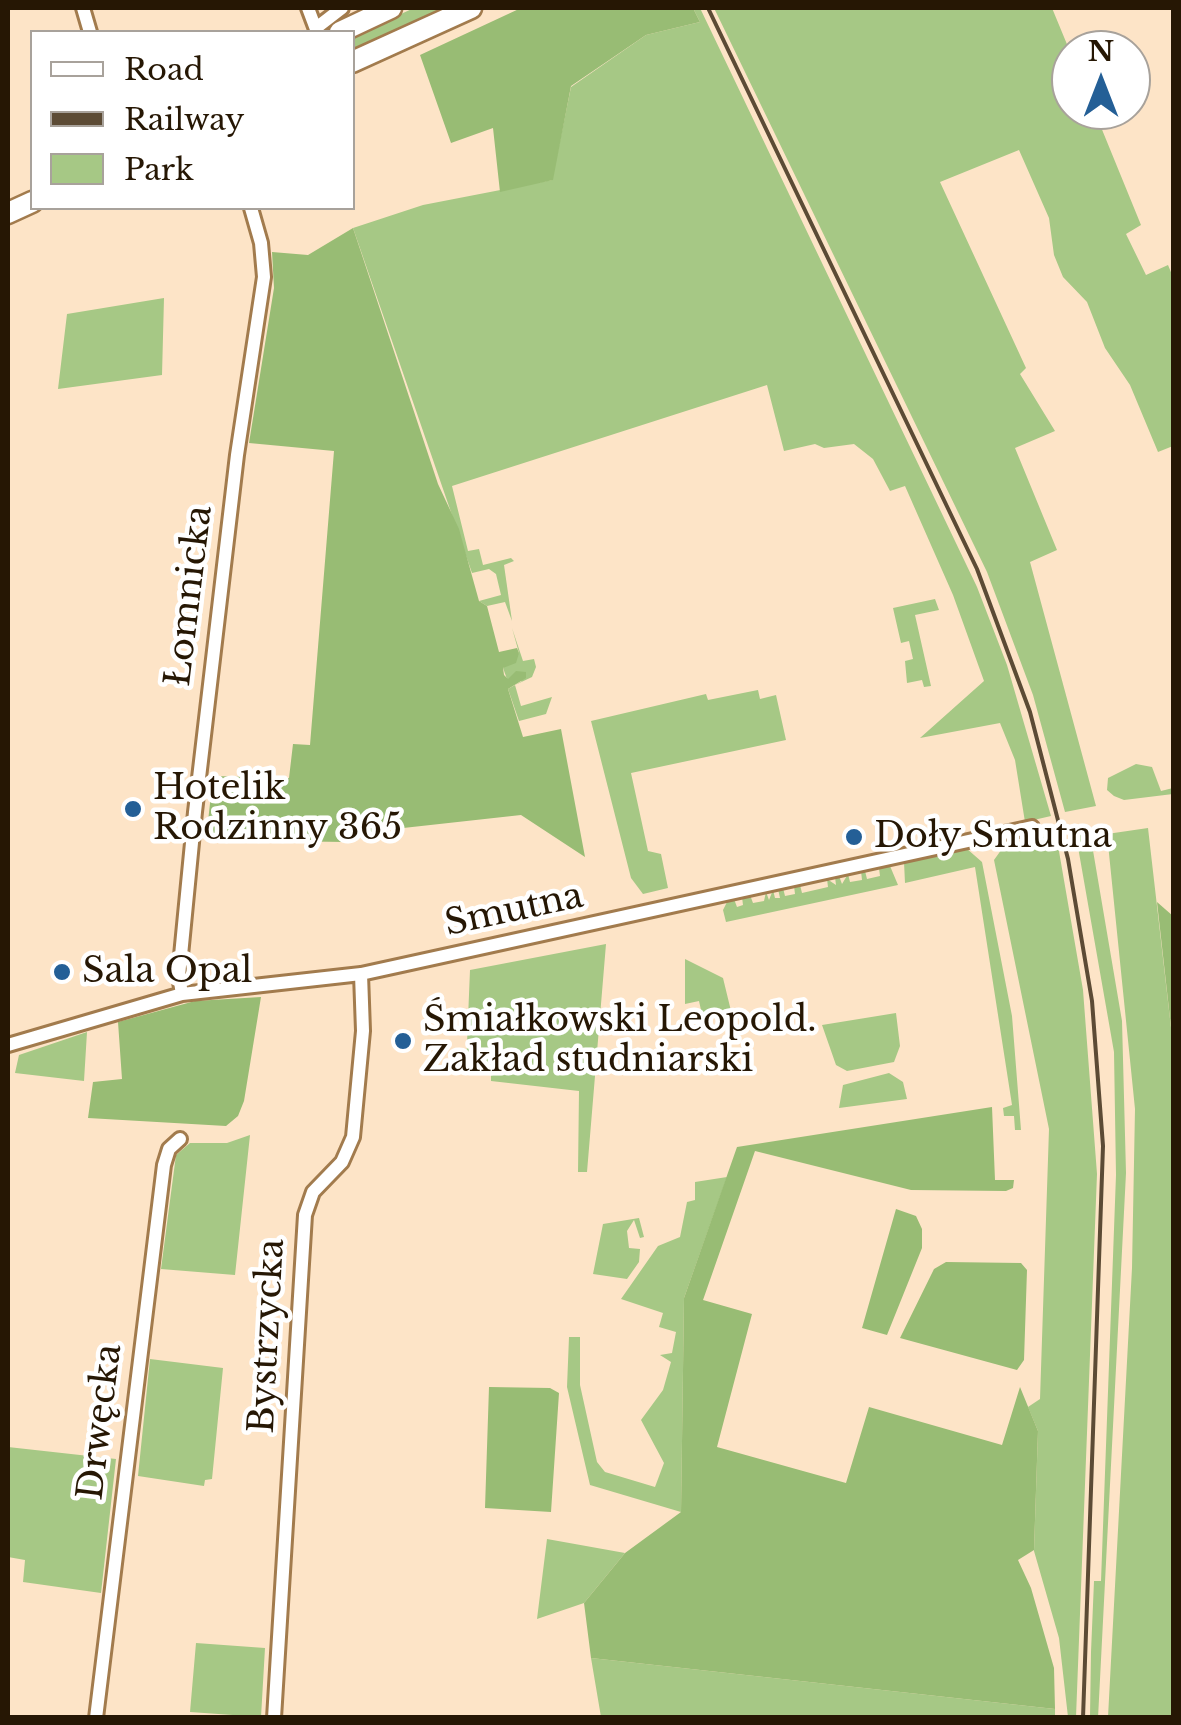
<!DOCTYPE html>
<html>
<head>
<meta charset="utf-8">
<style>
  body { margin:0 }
  #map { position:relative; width:1181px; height:1725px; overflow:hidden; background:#fde4c7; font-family:"Libre Baskerville",serif }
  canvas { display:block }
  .frame { position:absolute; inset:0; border:10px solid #261704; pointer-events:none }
  .legend { position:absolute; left:30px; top:30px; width:325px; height:180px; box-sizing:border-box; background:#fff; border:2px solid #a8a29b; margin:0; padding:12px 18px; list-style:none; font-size:30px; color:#261704 }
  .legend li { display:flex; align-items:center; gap:20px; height:50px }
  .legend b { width:50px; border:2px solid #a8a29b }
  .north { position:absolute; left:1051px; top:30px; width:100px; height:100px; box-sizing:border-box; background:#fff; border:2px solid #a8a29b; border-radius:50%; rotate:0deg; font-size:28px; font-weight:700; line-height:40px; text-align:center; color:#261704 }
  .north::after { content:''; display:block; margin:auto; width:35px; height:45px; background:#245f96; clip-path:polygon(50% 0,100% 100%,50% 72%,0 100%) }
</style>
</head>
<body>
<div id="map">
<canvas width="1181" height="1725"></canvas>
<div class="frame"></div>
<ul class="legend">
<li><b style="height:12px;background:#fff"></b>Road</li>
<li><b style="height:12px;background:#5c4b35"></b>Railway</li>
<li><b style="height:28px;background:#a6c885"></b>Park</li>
</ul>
<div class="north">N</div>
</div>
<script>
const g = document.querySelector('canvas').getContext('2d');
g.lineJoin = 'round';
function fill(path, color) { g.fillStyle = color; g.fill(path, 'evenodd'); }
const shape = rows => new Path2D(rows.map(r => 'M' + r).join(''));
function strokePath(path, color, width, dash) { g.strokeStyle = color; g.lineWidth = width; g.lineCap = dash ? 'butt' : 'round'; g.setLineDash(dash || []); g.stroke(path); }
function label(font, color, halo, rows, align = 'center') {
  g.font = font + ' "Libre Baskerville",serif'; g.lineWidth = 9; g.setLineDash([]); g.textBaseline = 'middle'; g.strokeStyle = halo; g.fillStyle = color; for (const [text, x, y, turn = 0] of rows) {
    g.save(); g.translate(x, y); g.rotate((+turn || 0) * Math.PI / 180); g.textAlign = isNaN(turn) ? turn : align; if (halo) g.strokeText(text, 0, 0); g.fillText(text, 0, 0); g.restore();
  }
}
fill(shape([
  [414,8,453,8,353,54,353,36],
  [693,8,700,8,977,587,1007,665,1051,816,1025,822,1015,760,1000,723,920,738,984,681,953,595,905,486,890,491,873,459,854,444,824,448,815,444,784,451,767,385,452,486,468,551,479,549,483,565,511,558,514,561,504,565,512,621,505,602,487,606,479,601,501,595,496,574,489,569,472,573,353,228,423,205,552,180,571,87,646,35,700,22],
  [714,8,1052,8,1071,54,1071,110,1094,110,1141,225,1126,234,1146,275,1168,265,1173,277,1173,446,1158,452,1130,385,1105,348,1087,302,1063,277,1054,255,1049,218,1019,150,940,182,1026,368,1020,374,1055,431,1015,448,1057,550,1030,562,1096,806,1065,812,1033,695,987,572],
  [164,298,162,375,58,389,67,314],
  [935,599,939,610,915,615,931,686,924,687,922,680,907,683,905,661,913,659,909,641,901,643,893,608],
  [512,628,523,661,534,659,536,667,532,677,515,685,521,706,552,697,546,714,519,721,508,689,522,681,507,679,503,668,519,653],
  [758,690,760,699,776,695,786,740,631,773,648,851,661,854,668,888,643,894,631,878,591,721,706,694,708,700],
  [1136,764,1152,767,1161,791,1173,788,1173,794,1124,800,1114,796,1107,790,1108,778],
  [1089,827,1122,1021,1126,1173,1098,1718,1090,1717,1091,1652,1094,1581,1101,1581,1116,1175,1114,1052,1075,830],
  [1148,828,1173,1045,1174,1680,1172,1717,1108,1717,1132,1268,1135,1109,1107,834],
  [1056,834,1083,990,1097,1174,1076,1717,1068,1717,1059,1638,1034,1551,1038,1431,1028,1407,1040,1399,1049,1129,994,860,1004,846],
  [966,848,982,862,1012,1016,1021,1130,1015,1130,1014,1116,1004,1116,1003,1108,1012,1105,975,867,905,883,904,862],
  [890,866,898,885,726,922,723,910,728,900,734,899,737,907,743,905,742,897,750,895,753,903,764,901,766,892,769,900,773,890,775,898,780,898,778,889,783,888,785,896,795,894,794,886,800,885,802,893,828,887,827,879,836,885,835,877,839,876,842,884,848,874,850,882,862,880,861,871,865,871,867,879,880,876,879,868],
  [606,944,587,1172,578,1172,579,1091,491,1081,491,1071,466,1068,470,970],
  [685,959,723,978,731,1011,727,1016,703,1019,699,1001,685,1004],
  [896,1013,900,1046,894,1062,847,1071,836,1065,822,1025],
  [87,1032,84,1081,15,1073,19,1055],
  [889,1073,903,1082,907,1099,839,1108,843,1085],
  [250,1135,235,1275,161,1269,176,1155,190,1143,227,1143],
  [727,1177,684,1298,681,1512,590,1485,567,1387,569,1337,580,1337,580,1385,597,1462,605,1472,655,1487,664,1463,641,1420,663,1390,671,1362,660,1355,672,1353,676,1332,659,1327,663,1313,621,1299,658,1246,680,1237,687,1202,695,1200,695,1182],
  [639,1218,644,1237,640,1238,634,1220,627,1231,629,1248,640,1249,639,1262,627,1279,593,1274,603,1224],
  [150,1359,223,1368,212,1479,205,1480,204,1486,138,1476],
  [8,1447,116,1459,101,1593,23,1582,25,1560,8,1557],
  [547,1539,625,1553,584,1603,537,1619],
  [196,1643,265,1648,261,1717,190,1712],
  [591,1658,1055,1709,1055,1717,601,1717]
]), '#a6c885');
fill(shape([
  [521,8,693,8,700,22,646,35,571,86,553,180,500,192,493,128,451,143,420,55],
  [353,228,438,484,459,529,479,601,487,606,499,652,517,648,519,653,516,663,503,668,504,675,508,679,516,671,526,672,526,678,508,689,523,737,561,729,585,857,521,815,376,831,345,842,206,840,213,776,289,778,293,744,310,745,334,451,249,443,274,288,272,252,308,255],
  [1157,902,1173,916,1173,1045],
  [261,997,244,1101,238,1116,226,1126,88,1118,93,1082,122,1079,118,1022,195,1001],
  [992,1107,995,1180,1014,1180,1013,1188,1006,1191,911,1190,755,1151,703,1300,752,1314,717,1447,846,1483,869,1407,1002,1445,1020,1387,1038,1431,1034,1550,1018,1560,1031,1588,1054,1668,1055,1709,591,1658,584,1603,625,1553,681,1512,684,1298,737,1147],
  [896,1209,916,1216,922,1229,922,1248,887,1335,862,1328],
  [946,1262,1021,1263,1027,1270,1024,1360,1017,1370,900,1338,934,1269],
  [489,1387,550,1388,559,1393,551,1512,485,1508]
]), '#98bc74');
const minor = shape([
  [83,8,90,32],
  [308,8,317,32],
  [316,28,342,8],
  [182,994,179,976,195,812,237,455,264,277,261,243,251,208],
  [8,1045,182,994,361,974,1032,827],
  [96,1718,164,1165,169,1149,180,1139],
  [274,1718,305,1215,313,1192,342,1162,353,1137,363,1031,361,974]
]);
const primary = shape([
  [340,32,391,8],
  [352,62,471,8],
  [8,213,32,202]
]);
strokePath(minor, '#a27b4d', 18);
strokePath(primary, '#a27b4d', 25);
strokePath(minor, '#fff', 12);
strokePath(primary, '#fff', 20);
strokePath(shape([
  [708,8,977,569,1030,712,1068,859,1092,1001,1103,1146,1083,1718]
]), '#5c4b35', 4);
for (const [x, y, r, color] of [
  [133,809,10,"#245f96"],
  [854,837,10,"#245f96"],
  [62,972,10,"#245f96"],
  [403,1041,10,"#245f96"]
]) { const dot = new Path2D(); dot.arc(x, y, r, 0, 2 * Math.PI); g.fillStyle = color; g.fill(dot); strokePath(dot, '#fff', 4); }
label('35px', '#261704', '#fff', [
  ["Łomnicka",190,596,-83],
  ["Smutna",514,911,-12],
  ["Bystrzycka",268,1336,-87],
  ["Drwęcka",101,1422,-83]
]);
label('35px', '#261704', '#fff', [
  ["Hotelik",153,789],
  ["Rodzinny 365",153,829],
  ["Doły Smutna",874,837],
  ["Sala Opal",82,972],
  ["Śmiałkowski Leopold.",423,1021],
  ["Zakład studniarski",423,1061]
], 'left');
</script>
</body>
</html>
